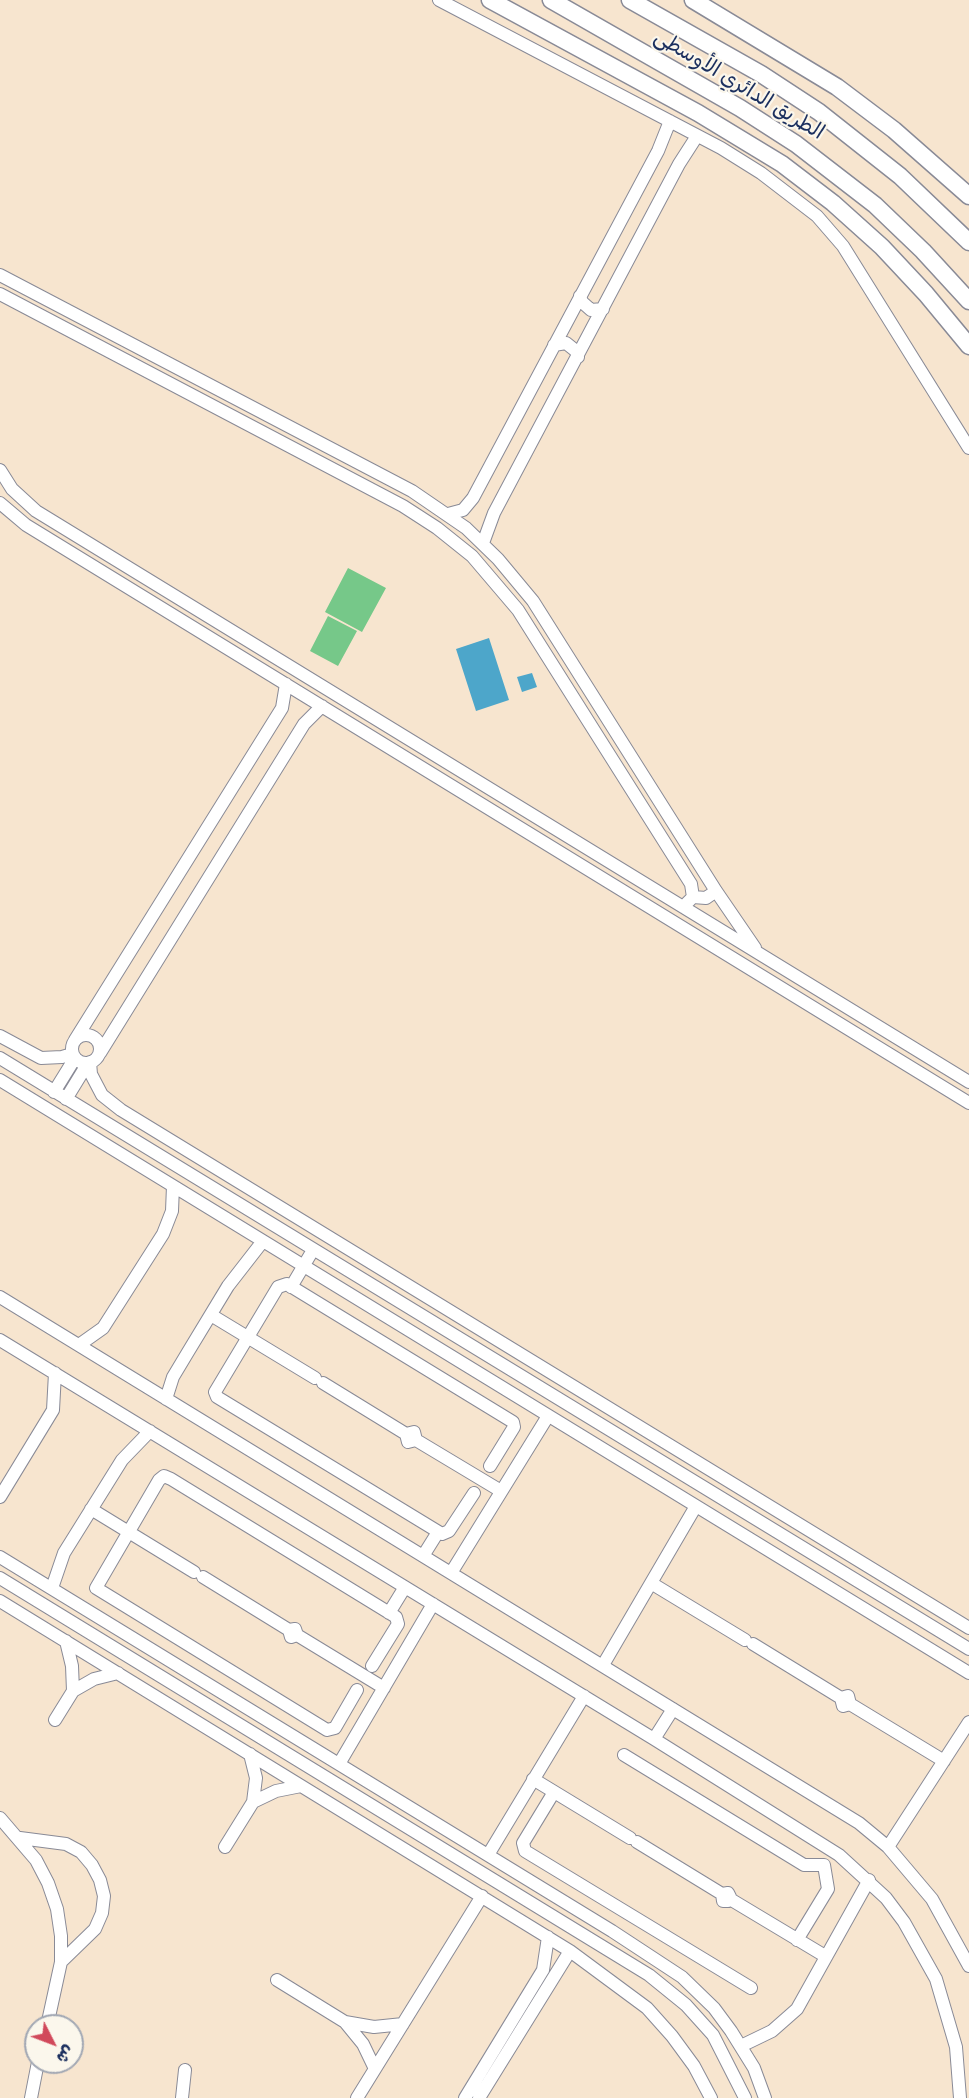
<!DOCTYPE html>
<html>
<head>
<meta charset="utf-8">
<style>
  body { margin:0 }
  #map { position:relative; width:969px; height:2098px; overflow:hidden; background:#f7e5cf; font-family:"Patrick Hand","Playpen Sans Arabic",sans-serif }
  canvas { display:block }
  .north { position:absolute; left:24px; top:2014px; width:60px; height:60px; box-sizing:border-box; background:#fbf7ec; border:2px solid #a1a7b3; border-radius:50%; rotate:132deg; font-size:16px; font-weight:700; line-height:24px; text-align:center; color:#1b2f5e }
  .north::after { content:''; display:block; margin:auto; width:21px; height:27px; background:#d1495b; clip-path:polygon(50% 0,100% 100%,50% 72%,0 100%) }
</style>
</head>
<body>
<div id="map">
<canvas width="969" height="2098"></canvas>
<div class="north">ش</div>
</div>
<script>
const g = document.querySelector('canvas').getContext('2d');
g.lineJoin = 'round';
function fill(path, color) { g.fillStyle = color; g.fill(path, 'evenodd'); }
const shape = rows => new Path2D(rows.map(r => 'M' + r).join(''));
function strokePath(path, color, width, dash) { g.strokeStyle = color; g.lineWidth = width; g.lineCap = dash ? 'butt' : 'round'; g.setLineDash(dash || []); g.stroke(path); }
function label(font, color, halo, rows, align = 'center') {
  g.font = font + ' "Patrick Hand","Playpen Sans Arabic",sans-serif'; g.lineWidth = 4.5; g.setLineDash([]); g.textBaseline = 'middle'; g.strokeStyle = halo; g.fillStyle = color; for (const [text, x, y, turn = 0] of rows) {
    g.save(); g.translate(x, y); g.rotate((+turn || 0) * Math.PI / 180); g.textAlign = isNaN(turn) ? turn : align; if (halo) g.strokeText(text, 0, 0); g.fillText(text, 0, 0); g.restore();
  }
}
fill(shape([
  [348,568,386,588,362,632,325,612],
  [328,616,357,631,338,666,310,651]
]), '#76c889');
fill(shape([
  [489,638,509,700,476,711,456,649],
  [532,673,537,687,522,692,517,677]
]), '#4da6ca');
const minor = shape([
  [439,0,721,148,761,173,817,216,843,246,969,448],
  [0,275,412,491,466,528,498,559,533,601,716,891,755,948],
  [0,294,403,506,437,528,472,556,518,610,691,884,693,897,683,907],
  [580,296,582,302,591,310,603,309],
  [554,345,566,343,576,351,578,357],
  [0,470,12,489,36,511,969,1082],
  [0,503,26,525,969,1103],
  [448,514,463,510,473,498,658,151,670,121],
  [483,543,494,513,679,164,697,136],
  [693,897,706,898,716,891],
  '72 1049a14 14 0 1 1 28 0a14 14 0 1 1-28 0Z',
  [0,1036,41,1058,62,1057,72,1054],
  [75,1040,282,708,286,684],
  [100,1053,304,724,322,706],
  [0,1058,969,1649],
  [90,1062,91,1074,102,1095,121,1110,969,1628],
  [0,1080,969,1673],
  [54,1092,75,1058],
  [66,1099,88,1063],
  [291,1287,313,1250],
  [0,1297,859,1823,888,1847,932,1899,969,1966],
  [211,1315,315,1378],
  [0,1340,654,1739,839,1855,886,1898,904,1922,936,1979,956,2047,960,2098],
  [79,1345,103,1328,163,1234,172,1211,173,1186],
  [323,1383,406,1434,414,1432,416,1440,408,1442,406,1434],
  [166,1399,173,1377,188,1352,228,1286,263,1241],
  [416,1440,501,1491],
  [474,1493,449,1531,442,1534,217,1397,215,1392,278,1287,287,1284,513,1422,514,1427,490,1466],
  [0,1497,53,1410,55,1373],
  [91,1509,194,1572],
  [423,1556,438,1532],
  [0,1557,612,1931,682,1977,714,2008,731,2031,754,2068,765,2098],
  [451,1573,548,1416],
  [203,1577,289,1630,295,1629,297,1635,291,1637,289,1630],
  [0,1578,649,1975,686,2005,713,2035,745,2098],
  [651,1583,745,1640],
  [52,1588,64,1553,122,1460,150,1431],
  [0,1601,570,1951,647,2008,672,2036,694,2066,711,2098],
  [389,1613,405,1587],
  [297,1635,384,1688],
  [66,1641,72,1666,73,1691],
  [753,1644,841,1698,848,1696,850,1704,843,1706,841,1698],
  [603,1665,696,1506],
  [357,1690,335,1728,327,1730,96,1588,159,1480,164,1476,171,1479,396,1617,398,1624,372,1666],
  [850,1704,944,1761],
  [55,1720,73,1691,94,1679,118,1673],
  [654,1739,673,1709],
  [624,1755,804,1865,824,1865,828,1889,797,1940],
  [339,1764,433,1604],
  [533,1779,630,1838],
  [554,1792,523,1843,525,1851,751,1988],
  [253,1802,276,1791,301,1786],
  [0,1818,36,1860,48,1883,57,1909,61,1936,61,1962,47,2026],
  [20,1838,66,1844,81,1852,92,1865,100,1880,104,1896,102,1913,95,1929,61,1962],
  [637,1842,722,1894,728,1893,730,1897,728,1901,723,1901,722,1894],
  [225,1847,253,1802,256,1778,250,1754],
  [888,1847,969,1722],
  [488,1855,584,1696],
  [730,1899,825,1956],
  [277,1980,345,2022,363,2044,375,2069],
  [345,2022,374,2027,403,2024],
  [741,2046,772,2031,797,2009,869,1880],
  [31,2098,38,2062],
  [182,2098,185,2070],
  [357,2098,482,1896],
  [465,2098,543,1970,548,1937],
  [479,2098,570,1951]
]);
const highway = shape([
  [490,0,698,113,782,164,833,203,882,247,926,294,969,346],
  [551,0,740,108,796,144,875,205,923,251,969,301],
  [630,0,761,74,819,112,900,176,969,242],
  [693,0,837,87,894,130,969,196]
]);
strokePath(minor, '#898a96', 14);
strokePath(highway, '#898a96', 19);
strokePath(minor, '#fff', 12);
strokePath(highway, '#fff', 16);
label('21px', '#1b2f5e', '#fbf7ec', [
  ["الطريق الدائري الأوسطى",739,85,31]
]);
</script>
</body>
</html>
